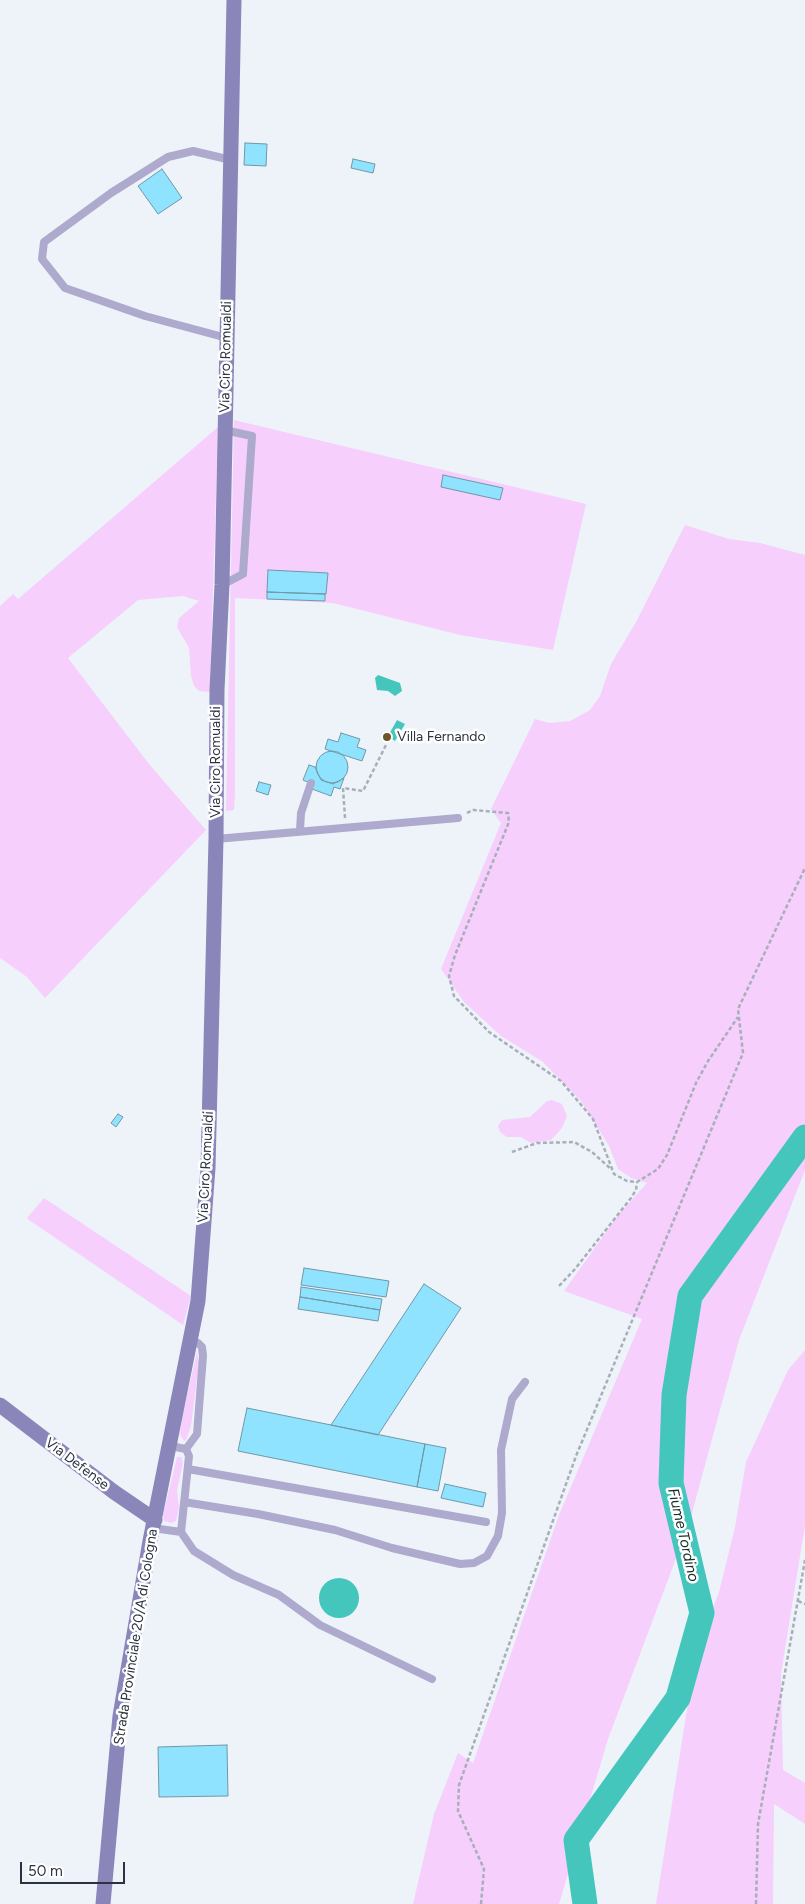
<!DOCTYPE html>
<html>
<head>
<meta charset="utf-8">
<style>
  body { margin:0 }
  #map { position:relative; width:805px; height:1904px; overflow:hidden; background:#eef3fa; font-family:Figtree,sans-serif }
  canvas { display:block }
  .scale { position:absolute; left:20px; top:1862px; width:105px; height:22px; box-sizing:border-box; border:2px solid #2a333f; border-top:0; padding-left:6px; font-size:15px; line-height:18px; white-space:nowrap; color:#2a333f; -webkit-text-stroke:4px #fff; paint-order:stroke }
</style>
</head>
<body>
<div id="map">
<canvas width="805" height="1904"></canvas>
<div class="scale">50 m</div>
</div>
<script>
const g = document.querySelector('canvas').getContext('2d');
g.lineJoin = 'round';
function fill(path, color) { g.fillStyle = color; g.fill(path, 'evenodd'); }
const shape = rows => new Path2D(rows.map(r => 'M' + r).join(''));
function strokePath(path, color, width, dash) { g.strokeStyle = color; g.lineWidth = width; g.lineCap = dash ? 'butt' : 'round'; g.setLineDash(dash || []); g.stroke(path); }
function label(font, color, halo, rows, align = 'center') {
  g.font = font + ' Figtree,sans-serif'; g.lineWidth = 5; g.setLineDash([]); g.textBaseline = 'middle'; g.strokeStyle = halo; g.fillStyle = color; for (const [text, x, y, turn = 0] of rows) {
    g.save(); g.translate(x, y); g.rotate((+turn || 0) * Math.PI / 180); g.textAlign = isNaN(turn) ? turn : align; if (halo) g.strokeText(text, 0, 0); g.fillText(text, 0, 0); g.restore();
  }
}
fill(shape([
  [234,420,586,504,553,650,460,635,333,603,235,598,235,793,234,810,226,811],
  [218,427,210,692,199,691,194,686,191,676,189,648,177,627,179,618,199,601,183,596,138,600,68,658,149,764,206,830,45,998,27,977,0,958,0,606,13,594,18,599],
  [685,525,729,539,760,543,805,555,805,1170,739,1340,689,1524,608,1739,559,1904,413,1904,434,1814,458,1753,473,1763,559,1515,642,1319,564,1291,619,1214,647,1183,631,1178,618,1169,609,1146,581,1101,543,1062,501,1036,464,1002,441,969,501,823,491,809,535,719,549,723,570,721,590,710,600,696,611,664,636,622],
  [552,1100,562,1104,567,1116,562,1128,551,1140,531,1143,521,1137,507,1137,500,1132,498,1126,502,1120,530,1117,547,1101],
  [44,1198,191,1296,183,1325,29,1220,27,1218],
  [805,1350,805,1525,781,1674,783,1770,805,1783,805,1824,774,1804,773,1904,656,1904,696,1653,719,1592,735,1527,746,1462,788,1370],
  [197,1352,199,1363,191,1426,186,1440,184,1441,180,1435,182,1418],
  [177,1457,181,1457,183,1463,177,1490,179,1508,176,1521,171,1523,164,1521,163,1515]
]), '#f6cffc');
fill(shape([
  [378,675,400,683,402,691,395,696,388,691,377,690,375,678],
  [397,720,405,724,395,741,388,736],
  '319 1598a20 20 0 1 1 40 0a20 20 0 1 1-40 0Z'
]), '#44c6bd');
strokePath(shape([
  [585,1904,576,1840,678,1698,702,1613,671,1483,674,1395,690,1296,805,1137]
]), '#44c6bd', 25);
const building = shape([
  [245,143,267,144,266,166,244,165,245,143],
  [353,159,375,164,373,173,351,168,353,159],
  [162,169,182,198,158,214,138,186,162,169],
  [443,475,503,488,500,500,441,487,443,475],
  [268,570,328,573,326,594,267,592,268,570],
  [267,592,325,594,325,601,267,599,267,592],
  [341,733,360,739,357,747,366,750,362,761,325,749,328,739,338,742,341,733],
  '316 767a16 16 0 1 1 32 0a16 16 0 1 1-32 0Z',
  [309,765,315,767,321,780,333,784,344,778,340,789,334,787,331,796,312,789,314,785,303,780,309,765],
  [259,782,271,785,268,795,256,791,259,782],
  [118,1114,123,1117,116,1127,111,1123,118,1114],
  [304,1268,389,1281,386,1297,301,1285,304,1268],
  [424,1284,461,1308,378,1435,331,1425,424,1284],
  [301,1287,382,1299,380,1310,300,1297,301,1287],
  [300,1297,380,1310,378,1321,298,1309,300,1297],
  [247,1408,425,1444,417,1487,238,1451,247,1408],
  [425,1444,446,1448,438,1491,417,1487,425,1444],
  [445,1484,486,1493,483,1507,441,1498,445,1484],
  [227,1745,228,1796,159,1797,158,1747,227,1745]
]);
fill(building, '#8fe3ff');
strokePath(building, '#6f98a6', 1);
strokePath(shape([
  [467,813,473,810,508,813,509,822,455,955,449,976,454,996,489,1032,561,1081,593,1119,614,1174,627,1181,637,1182,658,1169,667,1155,696,1083,708,1061,738,1017],
  [345,818,343,788,363,791,386,745],
  [512,1152,537,1143,574,1142,592,1152,612,1170],
  [559,1286,575,1269,631,1198,636,1190,637,1182],
  [798,1601,805,1604],
  [481,1904,484,1869,458,1811,459,1785,576,1456,743,1053,738,1009,805,868],
  [756,1904,758,1824,805,1560]
]), '#a9afb8', 2.5, [4, 2.5]);
strokePath(shape([
  [227,338,145,316,65,288,42,259,44,242,111,193,168,157,193,151,231,160],
  [222,585,243,574,252,436,224,430],
  [300,830,301,813,311,783],
  [216,839,458,818],
  [170,1446,186,1449,197,1434,203,1356,202,1347,198,1343,190,1340],
  [188,1469,486,1522],
  [184,1502,258,1514,335,1530,392,1548,460,1564,474,1563,487,1556,498,1536,502,1513,501,1450,512,1399,525,1382],
  [153,1528,181,1532,189,1456,186,1449],
  [181,1532,194,1551,233,1575,279,1595,320,1625,432,1679]
]), '#adaace', 8);
strokePath(shape([
  [0,1405,114,1492,155,1520],
  [103,1904,120,1716,150,1541,198,1301,208,1168,216,839,217,690,222,585,234,0]
]), '#8b86ba', 15);
for (const [x, y, r, color] of [
  [387,737,5,"#6b5826"]
]) { const dot = new Path2D(); dot.arc(x, y, r, 0, 2 * Math.PI); g.fillStyle = color; g.fill(dot); strokePath(dot, '#fff', 2); }
label('14px', '#2a333f', '#fff', [
  ["Via Ciro Romualdi",226,357,-89],
  ["Via Ciro Romualdi",216,762,-90],
  ["Via Ciro Romualdi",206,1167,-87],
  ["Via Defense",77,1464,37],
  ["Strada Provinciale 20/A di Cologna",136,1637,-81]
]);
label('14px', '#2a333f', '#fff', [
  ["Villa Fernando",397,737]
], 'left');
label('italic 15px', '#182f2c', '#fff', [
  ["Fiume Tordino",683,1535,77]
]);
</script>
</body>
</html>
